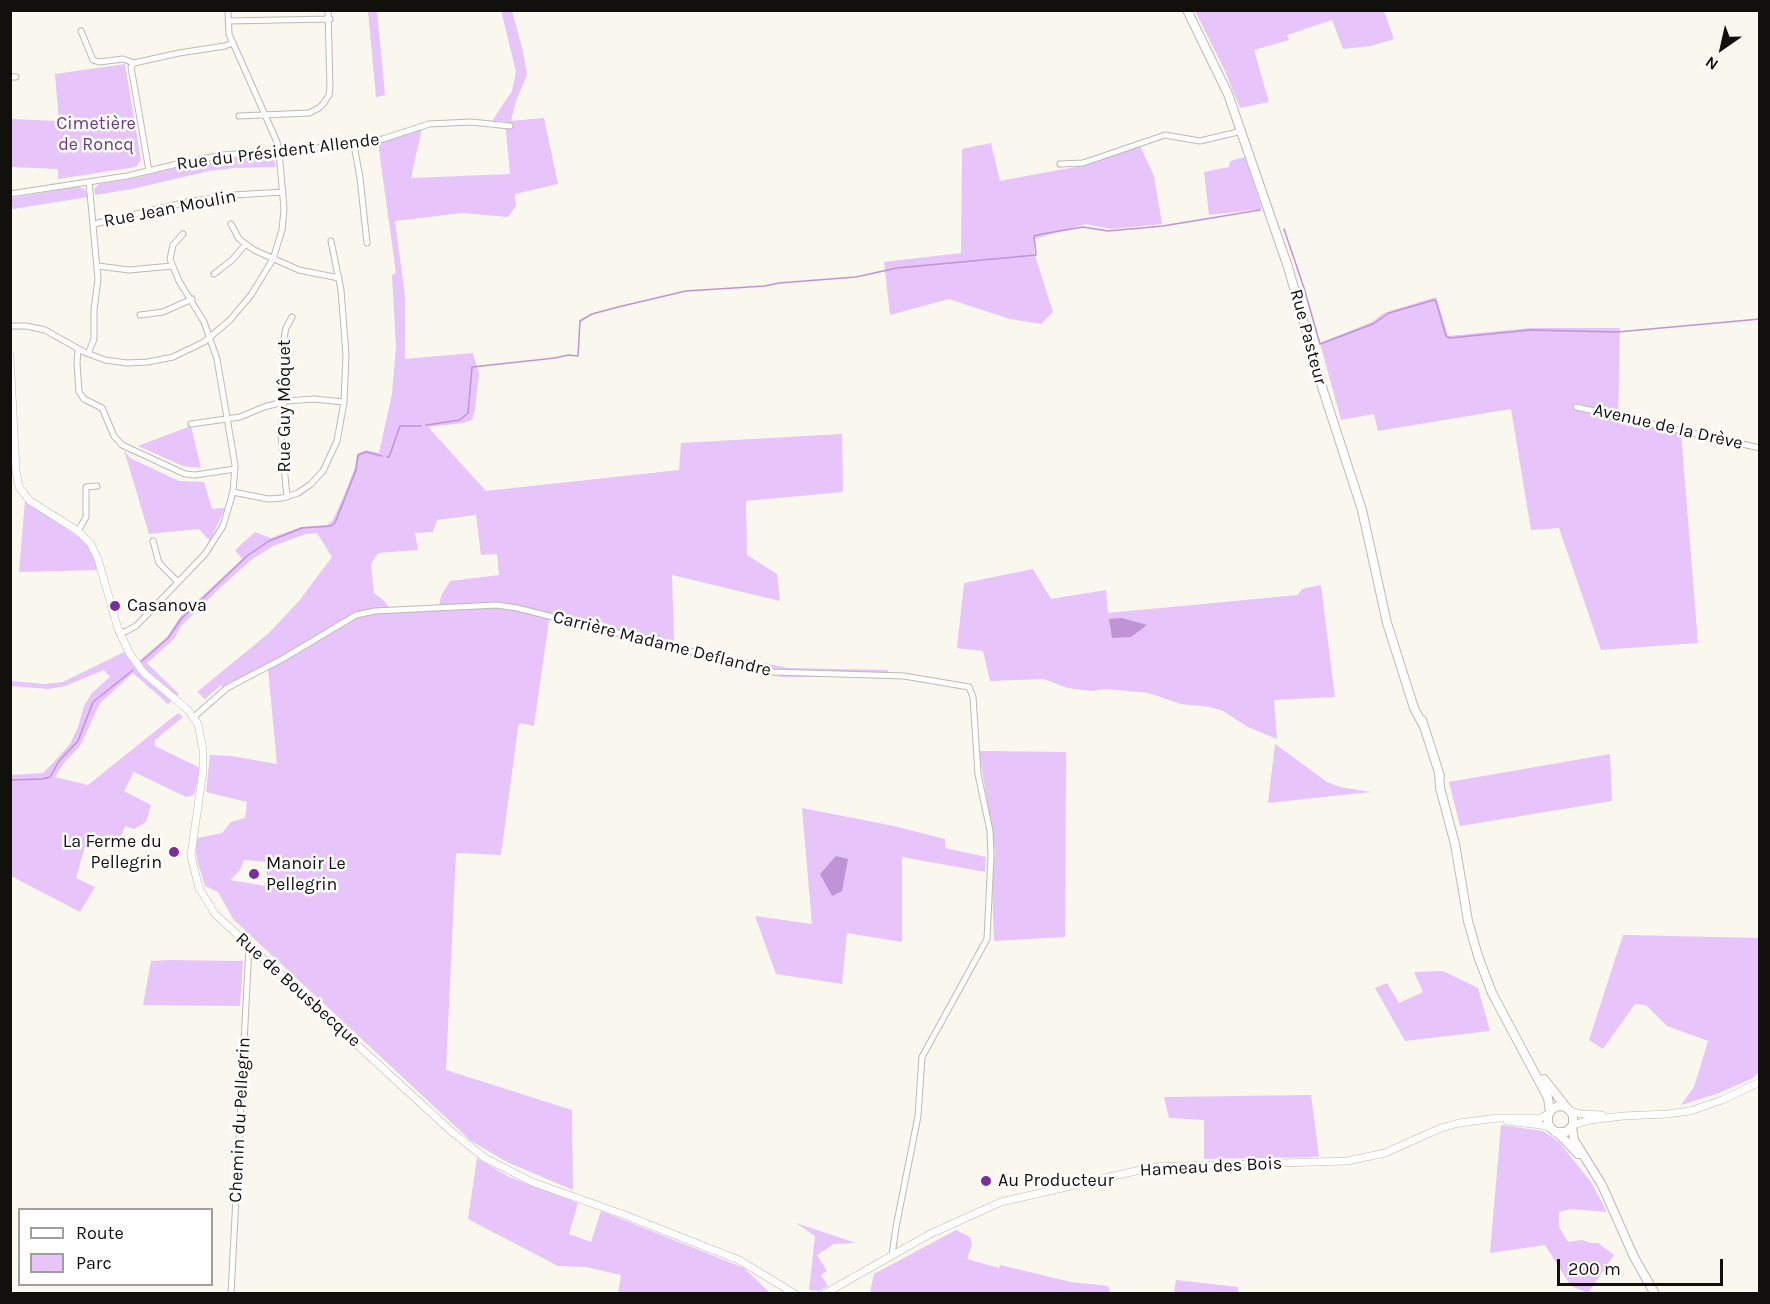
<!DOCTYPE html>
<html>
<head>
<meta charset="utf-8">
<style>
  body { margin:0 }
  #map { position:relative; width:1770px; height:1304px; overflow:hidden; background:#f9f7ee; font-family:Karla,sans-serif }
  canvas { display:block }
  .frame { position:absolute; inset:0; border:12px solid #11100d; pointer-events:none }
  .legend { position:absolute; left:18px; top:1208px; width:195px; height:78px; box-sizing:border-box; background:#fff; border:2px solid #a09f9e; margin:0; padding:8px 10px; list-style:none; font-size:18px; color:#11100d }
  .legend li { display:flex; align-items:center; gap:12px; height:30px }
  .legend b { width:30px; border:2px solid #a09f9e }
  .north { position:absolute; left:1692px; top:18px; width:60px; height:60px; -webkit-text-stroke:4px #fff; paint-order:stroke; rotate:214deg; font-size:16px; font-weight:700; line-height:24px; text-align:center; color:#11100d }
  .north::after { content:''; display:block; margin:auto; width:21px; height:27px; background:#11100d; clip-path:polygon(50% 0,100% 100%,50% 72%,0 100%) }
  .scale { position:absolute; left:1557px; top:1259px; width:166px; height:27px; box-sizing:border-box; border:3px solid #11100d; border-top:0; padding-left:8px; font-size:18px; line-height:21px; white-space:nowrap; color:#11100d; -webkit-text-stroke:4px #fff; paint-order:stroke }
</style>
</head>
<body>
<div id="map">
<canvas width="1770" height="1304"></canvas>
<div class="frame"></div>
<ul class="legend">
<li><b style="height:8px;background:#fff"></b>Route</li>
<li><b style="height:16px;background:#e7c4f9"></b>Parc</li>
</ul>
<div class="north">N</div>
<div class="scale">200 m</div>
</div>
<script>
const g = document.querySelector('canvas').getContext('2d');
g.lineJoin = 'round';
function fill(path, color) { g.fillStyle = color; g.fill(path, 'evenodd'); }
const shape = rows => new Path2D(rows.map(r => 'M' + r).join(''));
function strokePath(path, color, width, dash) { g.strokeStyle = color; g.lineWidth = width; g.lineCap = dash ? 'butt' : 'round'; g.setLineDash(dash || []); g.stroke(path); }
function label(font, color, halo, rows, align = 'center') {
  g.font = font + ' Karla,sans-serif'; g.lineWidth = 5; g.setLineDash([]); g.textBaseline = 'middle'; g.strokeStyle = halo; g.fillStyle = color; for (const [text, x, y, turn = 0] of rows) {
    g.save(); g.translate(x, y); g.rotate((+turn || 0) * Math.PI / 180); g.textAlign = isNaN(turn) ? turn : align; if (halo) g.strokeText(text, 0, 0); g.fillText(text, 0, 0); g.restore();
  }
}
fill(shape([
  [501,10,512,11,523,51,527,75,516,101,511,121,544,118,558,184,515,194,516,206,508,217,462,213,395,221,405,296,405,359,473,353,479,374,475,410,472,420,463,423,428,427,486,491,679,470,681,443,842,434,843,492,746,501,747,555,777,574,780,601,672,575,674,644,788,668,888,670,888,677,781,677,549,620,534,726,520,723,518,727,501,855,456,853,446,1070,572,1110,573,1190,507,1162,471,1141,233,919,218,892,205,886,197,860,195,842,198,838,222,833,231,822,245,818,247,802,206,792,210,755,231,756,277,764,268,669,266,666,223,688,221,685,205,699,197,692,269,633,299,601,332,557,317,533,306,534,273,546,251,560,222,586,181,626,174,639,147,663,179,694,168,704,133,673,100,703,80,746,63,764,55,777,88,785,178,713,183,717,155,740,155,746,198,767,200,770,194,795,186,797,134,772,124,791,151,805,146,822,134,829,125,826,118,845,88,836,76,878,95,887,80,912,11,876,11,775,43,773,52,764,70,744,78,727,84,706,92,693,110,677,104,670,65,686,49,689,11,686,10,681,44,684,63,682,124,652,134,665,167,637,180,617,242,559,235,550,255,532,271,538,301,527,327,525,333,520,345,493,355,467,357,454,366,450,379,453,392,394,396,347,392,275,396,273,378,143,422,128,411,178,510,174,505,121,492,121,512,91,516,72],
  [476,515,481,555,497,554,499,575,450,581,441,596,439,606,389,607,383,600,374,593,371,564,378,553,418,550,415,533,433,532,437,520],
  [244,860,267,862,266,886,230,880,240,870],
  [368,11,377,11,385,95,376,97],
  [1195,11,1384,11,1394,39,1371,46,1343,49,1332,20,1287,35,1289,40,1254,50,1269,102,1240,108,1224,69],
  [125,64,141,160,136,167,58,179,58,169,11,167,11,119,59,121,55,74],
  [991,143,1000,181,1075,167,1140,146,1154,176,1162,224,1111,229,1086,224,1034,239,1034,252,1053,312,1041,324,1010,319,949,299,890,315,884,262,961,253,962,149],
  [268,157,274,159,276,167,234,168,209,171,132,189,95,195,94,189,99,184,131,179,196,163,229,158],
  [1245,157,1262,209,1209,215,1204,172,1229,167,1230,161],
  [77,187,85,189,88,197,13,209,11,202,11,198],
  [1436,297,1448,336,1530,328,1620,328,1618,419,1681,433,1698,643,1601,650,1559,528,1531,530,1511,409,1378,431,1374,414,1341,420,1320,343,1372,322,1384,313],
  [191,426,201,468,183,466,138,446],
  [124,450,130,458,179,481,204,482,212,509,225,508,210,541,199,529,149,534],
  [25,501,83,540,93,554,97,570,19,572],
  [1033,569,1051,599,1106,590,1108,613,1298,595,1302,589,1321,585,1335,697,1274,700,1277,739,1248,727,1223,711,1210,707,1181,704,1149,693,1106,689,1092,691,1067,688,1044,679,990,681,983,651,957,648,964,583],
  [1275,744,1327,782,1340,787,1371,792,1268,803],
  [979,751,1066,752,1065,937,994,941,992,884,995,851],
  [1610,754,1612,801,1460,826,1449,782],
  [802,808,894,826,945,839,945,848,986,857,985,872,902,857,902,942,847,933,842,984,776,974,755,916,812,924],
  [1623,935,1759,938,1759,1072,1753,1078,1719,1093,1681,1105,1694,1087,1708,1041,1667,1026,1646,1005,1635,1004,1603,1049,1589,1040],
  [170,960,243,961,240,1006,143,1005,151,961],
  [1443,971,1478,988,1490,1031,1405,1041,1375,988,1387,983,1399,1003,1423,992,1414,972],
  [1311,1095,1319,1157,1204,1159,1204,1120,1169,1118,1164,1097],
  [1501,1125,1543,1131,1559,1142,1591,1182,1607,1212,1571,1209,1559,1212,1559,1227,1568,1242,1582,1240,1591,1243,1598,1243,1614,1255,1588,1293,1571,1286,1545,1245,1490,1253],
  [477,1158,509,1177,578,1203,569,1234,591,1242,601,1211,744,1268,770,1293,618,1293,621,1275,586,1267,558,1266,468,1219],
  [796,1223,856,1243,834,1244,817,1255,827,1271,821,1275,828,1286,819,1291,809,1290,815,1236],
  [956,1230,970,1237,972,1245,967,1259,999,1268,1000,1265,1071,1282,1108,1286,1111,1293,870,1293,874,1274],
  [1176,1280,1238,1287,1238,1293,1174,1293]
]), '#e7c4f9');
fill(shape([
  [1122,618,1147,625,1131,637,1112,638,1109,619],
  [836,856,848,859,842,891,832,896,820,874]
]), '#c093d6');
strokePath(shape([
  [1284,229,1304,288,1320,344,1373,324,1389,313,1434,300,1436,301,1446,336,1450,338,1530,330,1617,332,1760,319],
  [426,425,460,420,468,413,472,367,555,358,568,355,578,356,580,321,592,314,618,307,686,291,765,286,779,283,856,277,897,268,1036,255,1034,236,1042,234,1083,227,1108,231,1163,226,1260,210],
  [387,457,389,457,400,426,421,426],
  [142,661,168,638,181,619,247,556,269,541,302,528,331,526,335,523,356,470,358,455,366,452,382,456],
  [10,780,42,779,50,777,59,761,78,741,93,702,133,670]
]), '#c093d6', 1.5);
const minor = shape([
  [228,21,330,19],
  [81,31,93,60,99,62,123,59,134,63],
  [134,63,131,67,149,171],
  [134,63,179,53,225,46,232,43],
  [10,77,16,77],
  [239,116,309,113,319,108,324,103,329,95,330,88,328,10],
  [354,145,360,178,367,243],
  [1060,164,1083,163,1165,135,1200,141,1242,131],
  [10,194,127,176,190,161,223,155,354,145,383,139,429,124,471,122,510,126],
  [94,224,187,202,234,195,283,192],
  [231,224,239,239,254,250,299,270,339,278],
  [98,266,129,270,172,266],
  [214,274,232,260,245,245],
  [140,315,163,312,192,299],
  [10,326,26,326,45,330,84,352,105,360,127,363,148,362,173,357,204,342,230,320,251,295,273,259,282,230,284,209,279,151,277,142,229,34,228,10],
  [78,350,77,363,79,392,84,399,102,408,114,436,122,445,185,474,195,475,235,469],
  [88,354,94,339,94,310,98,279,89,182],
  [1576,407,1760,448],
  [191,424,240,417,264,407,287,401,314,399,344,402],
  [233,492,268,499,282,498,298,493,311,484,323,471,337,441,344,402,346,355,341,290,331,241],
  [287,497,281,435,285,381,282,347,286,328,292,317],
  [78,531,86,517,86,487,97,486],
  [153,541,159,563,178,582],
  [119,633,127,631,136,626,205,554,223,526,233,492,235,465,217,359,204,322,179,281,170,259,173,245,183,234],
  [194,717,227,688,284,658,356,615,375,611,497,605,517,608,773,672,904,676,969,687,973,697,978,774,990,831,991,856,987,939,922,1057,918,1116,896,1227,892,1255],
  [231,1294,249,946]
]);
const tertiary = shape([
  [10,356,16,471,19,487,30,501,78,531,90,543,98,559,118,629,130,654,144,673,188,710,198,724,203,750,203,770,191,856,199,888,215,914,452,1132,485,1158,532,1182,622,1214,739,1260,795,1294],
  [1571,1111,1581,1114,1602,1115],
  [1507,1121,1541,1125,1551,1128],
  [1573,1125,1590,1120,1623,1116,1667,1114,1690,1111,1722,1100,1760,1082],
  [824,1294,930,1234,1001,1202,1153,1167,1347,1161,1385,1153,1441,1128,1459,1123,1497,1118,1541,1118,1548,1114]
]);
const secondary = shape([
  [1187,10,1228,94,1288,267,1323,390,1362,510,1387,623,1414,708,1423,725],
  [1422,720,1440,776],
  [1439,773,1440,788,1455,844,1468,921,1478,956,1492,993,1548,1098,1550,1112],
  [1544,1079,1566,1107],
  [1572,1127,1574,1140,1602,1185,1634,1257,1655,1294],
  [1555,1132,1566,1132,1573,1125,1573,1115,1566,1107,1558,1106,1551,1110,1548,1116,1548,1124,1551,1128,1562,1137,1578,1154]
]);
strokePath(minor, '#bcbab2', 7);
strokePath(tertiary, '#bcbab2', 8);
strokePath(secondary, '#bcbab2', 10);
strokePath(minor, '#fff', 5);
strokePath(tertiary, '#fff', 7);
strokePath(secondary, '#fff', 8);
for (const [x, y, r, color] of [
  [115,606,6,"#7c2c9d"],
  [174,852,6,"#7c2c9d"],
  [254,874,6,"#7c2c9d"],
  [986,1181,6,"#7c2c9d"]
]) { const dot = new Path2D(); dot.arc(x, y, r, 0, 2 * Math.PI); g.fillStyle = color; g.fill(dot); strokePath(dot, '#fff', 2); }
label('18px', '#6d3586', '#fff', [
  ["Cimetière",96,124],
  ["de Roncq",96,145]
]);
label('18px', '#11100d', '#fff', [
  ["Rue du Président Allende",278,152,-7],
  ["Rue Jean Moulin",170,209,-11],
  ["Rue Pasteur",1308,337,75],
  ["Rue Guy Môquet",285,406,-90],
  ["Avenue de la Drève",1668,427,13],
  ["Carrière Madame Deflandre",662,644,14],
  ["Rue de Bousbecque",298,990,42],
  ["Chemin du Pellegrin",240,1120,-87],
  ["Hameau des Bois",1211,1167,-3]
]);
label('18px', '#11100d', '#fff', [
  ["Casanova",127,606],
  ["La Ferme du",162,842,"right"],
  ["Pellegrin",162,863,"right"],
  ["Manoir Le",266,864],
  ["Pellegrin",266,885],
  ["Au Producteur",998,1181]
], 'left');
</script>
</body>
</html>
